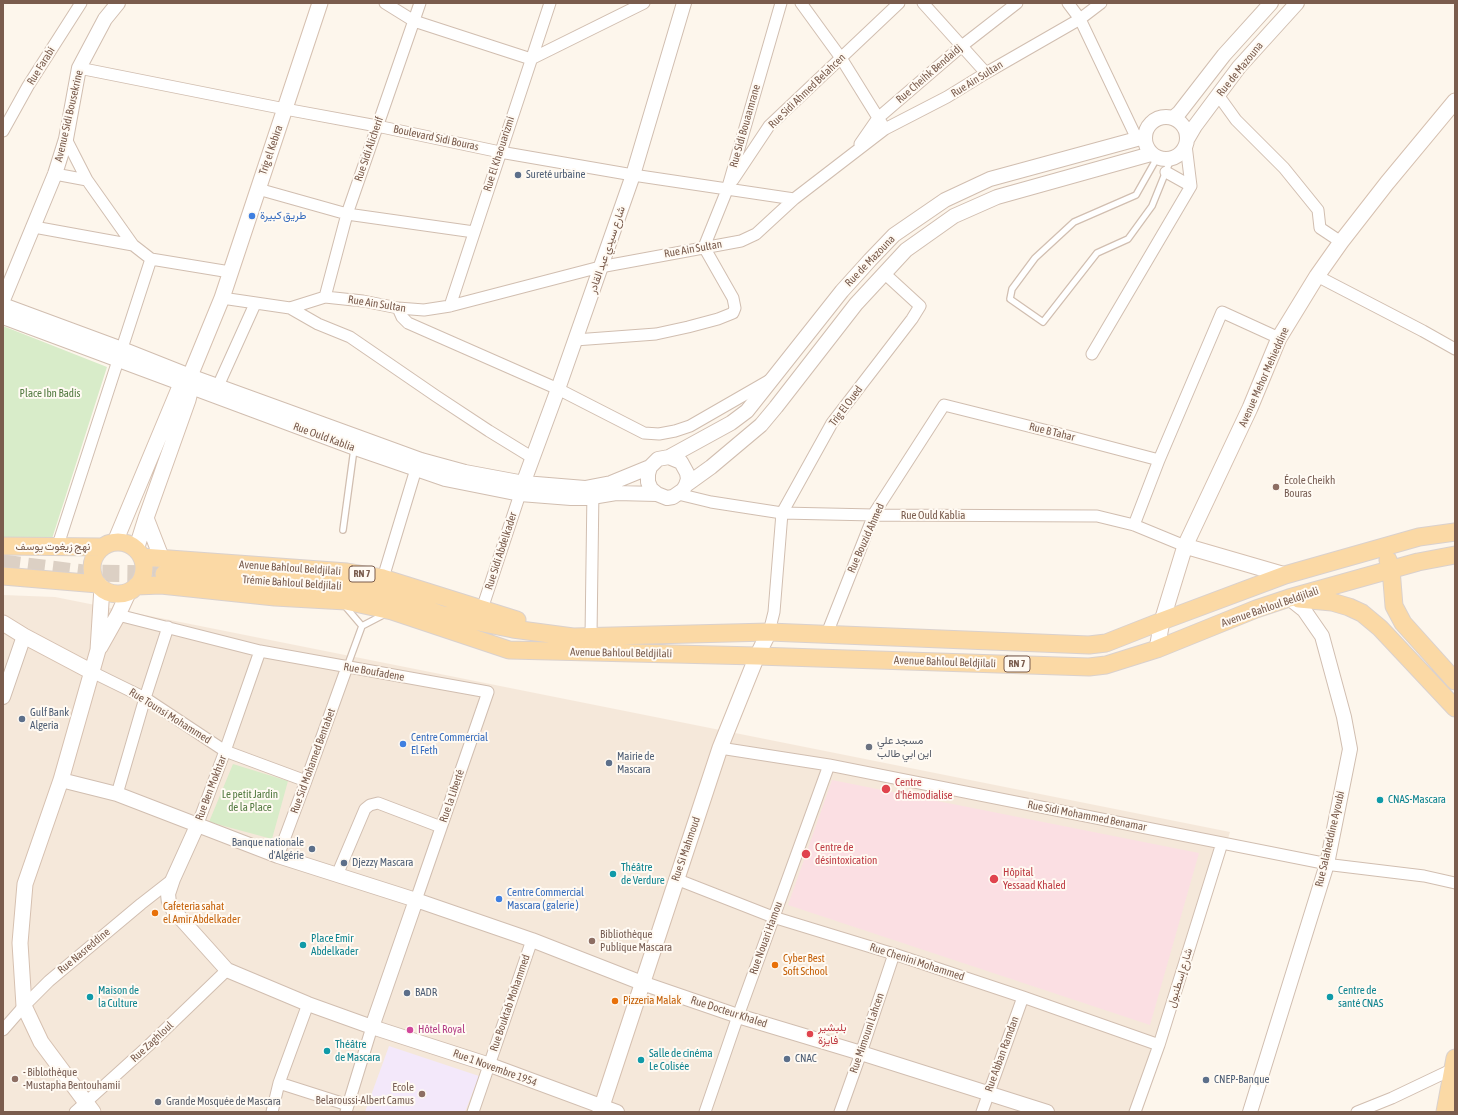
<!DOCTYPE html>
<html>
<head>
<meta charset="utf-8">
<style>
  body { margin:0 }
  #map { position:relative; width:1458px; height:1115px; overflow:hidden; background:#fdf6ec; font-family:"Asap Condensed",sans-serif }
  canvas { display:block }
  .frame { position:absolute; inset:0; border:4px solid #7a5c4d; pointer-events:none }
</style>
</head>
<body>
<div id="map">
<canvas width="1458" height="1115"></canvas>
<div class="frame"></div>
</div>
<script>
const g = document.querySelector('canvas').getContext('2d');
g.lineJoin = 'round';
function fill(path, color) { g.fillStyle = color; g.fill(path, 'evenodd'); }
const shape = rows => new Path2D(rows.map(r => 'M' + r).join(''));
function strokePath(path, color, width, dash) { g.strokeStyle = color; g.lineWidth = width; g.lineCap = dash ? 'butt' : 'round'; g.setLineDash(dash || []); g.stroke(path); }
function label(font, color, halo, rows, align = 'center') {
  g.font = font + ' "Asap Condensed",Vazirmatn,sans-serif'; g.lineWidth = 4; g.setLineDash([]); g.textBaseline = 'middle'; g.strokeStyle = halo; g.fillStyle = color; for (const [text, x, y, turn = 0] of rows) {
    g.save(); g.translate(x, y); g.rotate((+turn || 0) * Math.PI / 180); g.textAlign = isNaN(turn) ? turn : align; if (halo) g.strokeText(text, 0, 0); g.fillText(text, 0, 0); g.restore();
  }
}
fill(shape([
  [3,595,55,597,1230,832,1142,1112,3,1112]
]), '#f5e8da');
fill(shape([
  [389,1046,479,1076,465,1112,365,1112]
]), '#f3e8fa');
fill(shape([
  [832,780,1199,853,1150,1025,788,905]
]), '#fbdfe3');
fill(shape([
  [3,326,107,367,50,545,3,544],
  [233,764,288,781,272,839,209,822]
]), '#d8ecc9');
strokePath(shape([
  [3,563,83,573,160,574]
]), '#dcd0c4', 17, [17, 8]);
const service = shape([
  [1157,158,1136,195,1074,222,1035,258,1012,289,1010,299,1043,322,1097,253,1128,239,1152,206,1171,159],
  [343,530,354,449],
  [345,606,362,626,385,614],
  [347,667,362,626]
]);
const minor = shape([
  [385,3,414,21,531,59,644,3],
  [801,3,841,58,882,124],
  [923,3,986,73],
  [1068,3,1080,19,1137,139],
  [79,68,285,109,377,126,500,152,633,175,794,199],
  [1218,95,1236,120,1284,168,1318,210,1320,228,1341,242],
  [3,131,28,86,81,3],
  [66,139,87,180,133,245,151,259,230,272],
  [860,144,878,118,963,45,1017,3],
  [1166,172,1191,186],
  [55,174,87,180],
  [733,180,769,126,899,3],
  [258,189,347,214,474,232],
  [34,227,133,245],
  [1317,276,1423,331,1455,349],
  [325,297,347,214,420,3],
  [222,298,290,308,325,297,363,301,398,308,424,310,450,306,600,267,741,241,756,234,794,199,885,129,947,97,986,73,1080,19,1101,3],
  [450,306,550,3],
  [290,308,318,324,350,337,436,396,489,431,533,458],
  [398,308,402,317,408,323,558,389,644,433,659,434,675,431,690,426,770,380],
  [575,340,656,334,688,327,718,319,733,313,735,308,733,298,704,247,727,190,781,3],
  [1092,354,1191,186,1186,145],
  [218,386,255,304],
  [678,494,711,502,782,513,874,515,1097,516,1134,525,1185,546],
  [1134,525,1159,460,1222,312,1279,338],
  [57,548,151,259],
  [383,578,416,469],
  [482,609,520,494],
  [118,615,260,651,488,692,416,900],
  [769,632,774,612,782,513,832,423,912,319,920,306,884,273],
  [591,636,593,489],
  [826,636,875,512,944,405,1056,433,1159,460],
  [92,672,145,698,225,751,306,781],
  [720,748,829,765,1333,865,1424,876,1455,883],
  [117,794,145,698,168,627],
  [197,826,225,751,260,651],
  [278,856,306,781,347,667],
  [337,875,365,809,370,805,378,803,441,827],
  [676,879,773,917,894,954,1023,997,1159,1045],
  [3,1030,24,1006,49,981,141,904,173,879],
  [279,1083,348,1105],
  [75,1112,148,1046,227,970],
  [272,1112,279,1083,308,1004],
  [346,1112,372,1027],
  [473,1112,532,940],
  [705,1112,738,1016,829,765],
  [840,1112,861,1053,894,954],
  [982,1112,1023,997],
  [1135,1112,1159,1045,1222,843],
  [1357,1112,1392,1098,1455,1068]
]);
const tertiary = shape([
  '1145 138a21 21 0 1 1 42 0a21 21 0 1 1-42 0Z',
  [1173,118,1179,113,1224,55,1271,3],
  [1188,138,1195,126,1239,67,1297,3],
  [3,300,55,174,66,139,79,68,105,19,118,3],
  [3,305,122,349,190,376,358,437,421,460,465,472,524,483,585,488,611,483,650,467],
  [3,317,355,448,445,479,520,494,571,498,586,498,616,493,657,494],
  [669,457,681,462,687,473,688,479,686,485,683,490,673,497,667,498,657,494,651,489,648,482,648,474,650,467,658,459,669,457,731,423,747,411,842,291,870,260,894,235,945,200,990,179,1137,139,1145,135],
  [686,485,711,467,761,425,776,407,856,304,906,250,954,216,997,197,1151,154],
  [520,492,558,389,633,175,684,3],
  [3,697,24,636],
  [61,780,117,794,278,856,416,900,372,1027],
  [197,826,173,879,168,894,169,903,174,911,227,970,308,1004,372,1027,490,1065,617,1112],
  [416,900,532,940,642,983,738,1016,861,1053,1047,1112],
  [1250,1112,1327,864,1350,749,1344,717,1322,636,1304,610,1289,598]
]);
const secondary = shape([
  [146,518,162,559],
  [115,542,181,384,190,376,222,298,320,3],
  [1185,546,1285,575],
  [136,550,146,518,188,400,191,388,190,376],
  [3,623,24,636,92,672],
  [100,647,118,615,129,591],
  [1157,649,1162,621,1185,546,1250,408,1279,338,1317,276,1341,242,1387,183,1455,101],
  [93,1112,41,1042,24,1006,20,943,25,884,61,780,98,650,102,587],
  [600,1112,720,748,757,656,769,632]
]);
const primary = shape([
  '92 568a26 26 0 1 1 52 0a26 26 0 1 1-52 0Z',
  [3,546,102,547],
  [142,557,347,572,383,578,517,620],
  [1388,560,1391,569,1394,606,1403,623,1455,681],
  [164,574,364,589,404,600,454,620],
  [3,576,98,584],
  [136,586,161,585,275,597,346,601,392,611,509,650,757,656,1089,667,1106,665,1157,649,1256,609,1289,598,1418,562,1455,555],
  [1299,599,1332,602,1349,607,1362,613,1380,628,1455,708],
  [444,615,513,629,573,637,769,632,1089,645,1106,643,1162,621,1285,575,1419,537,1455,532],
  [1445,1112,1455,1058]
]);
strokePath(service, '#d1beb0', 8);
strokePath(minor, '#d1beb0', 13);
strokePath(tertiary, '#d1beb0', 16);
strokePath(secondary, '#d6c0b0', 17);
strokePath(primary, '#dad1cd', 19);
strokePath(service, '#fff', 5.5);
strokePath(minor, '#fff', 11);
strokePath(tertiary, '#fff', 14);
strokePath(secondary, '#fff', 15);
strokePath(primary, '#fbd9a5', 17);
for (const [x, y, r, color] of [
  [518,175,4,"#5c6f8a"],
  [252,216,4,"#3f7fe0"],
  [1276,487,4,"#8d6e63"],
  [22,719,4,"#5c6f8a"],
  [403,744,4,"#3f7fe0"],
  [869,747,4,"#6b7280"],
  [609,763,4,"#5c6f8a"],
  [886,789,5,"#e0444e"],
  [1380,800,4,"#0f9aa8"],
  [312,849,4,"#5c6f8a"],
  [806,854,5,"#e0444e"],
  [344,863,4,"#5c6f8a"],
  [613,874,4,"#0f9aa8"],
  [994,879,5,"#e0444e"],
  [499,899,4,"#3f7fe0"],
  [155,913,4,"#e8710a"],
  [592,941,4,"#8d6e63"],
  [303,945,4,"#0f9aa8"],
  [775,965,4,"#e8710a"],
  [407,993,4,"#5c6f8a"],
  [90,997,4,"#0f9aa8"],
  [1330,997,4,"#0f9aa8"],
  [615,1001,4,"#e8710a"],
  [410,1030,4,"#d1479c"],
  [810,1034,4,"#e0444e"],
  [327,1051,4,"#0f9aa8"],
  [787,1059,4,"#5c6f8a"],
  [641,1060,4,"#0f9aa8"],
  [15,1079,4,"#8d6e63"],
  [1206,1080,4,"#5c6f8a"],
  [422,1094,4,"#8d6e63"],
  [158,1102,4,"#6b7280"]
]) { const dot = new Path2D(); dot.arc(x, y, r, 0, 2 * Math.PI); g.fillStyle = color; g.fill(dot); strokePath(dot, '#fffaf3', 1.5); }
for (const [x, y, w] of [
  [362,574,26],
  [1017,664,26]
]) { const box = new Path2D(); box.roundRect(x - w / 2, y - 8, w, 16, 3); g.fillStyle = '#fffaf3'; g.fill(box); strokePath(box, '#7a5c4d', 1); }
label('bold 10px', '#7a5c4d', null, [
  ["RN 7",362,574],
  ["RN 7",1017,664]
]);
label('11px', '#7a5c4d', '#fffaf3', [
  ["Rue Farabi",41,66,-58],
  ["Rue de Mazouna",1240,69,-51],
  ["Rue Cheihk Bendaidj",929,74,-41],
  ["Rue Ain Sultan",977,79,-32],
  ["Rue Sidi Ahmed Belahcen",807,91,-44],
  ["Avenue Sidi Bousekrine",69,116,-77],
  ["Rue Sidi Bouaamrane",745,126,-74],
  ["Boulevard Sidi Bouras",436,138,12],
  ["Rue Sidi Alicherif",369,149,-71],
  ["Trig el Kebira",271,150,-71],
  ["Rue El Khaouarizmi",499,154,-72],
  ["Rue Ain Sultan",693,249,-10],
  ["شارع سيدي عبد القادر",607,250,-71],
  ["Rue de Mazouna",870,261,-46],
  ["Rue Ain Sultan",377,304,9],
  ["Avenue Mehor Mehieddine",1264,377,-66],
  ["Trig El Oued",846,406,-53],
  ["Rue B Tahar",1052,432,14],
  ["Rue Ould Kablia",324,437,20],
  ["Rue Ould Kablia",933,516],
  ["Rue Bouzid Ahmed",866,538,-66],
  ["نهج زيغوت يوسف",53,547],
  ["Rue Sidi Abdelkader",501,551,-72],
  ["Avenue Bahloul Beldjilali",290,568,4],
  ["Trémie Bahloul Beldjilali",292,583,4],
  ["Avenue Bahloul Beldjilali",1270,607,-19],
  ["Avenue Bahloul Beldjilali",621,653,1],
  ["Avenue Bahloul Beldjilali",945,662,2],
  ["Rue Boufadene",374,672,10],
  ["Rue Tounsi Mohammed",170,716,32],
  ["Rue Sid Mohamed Bentabet",313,761,-70],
  ["Rue Ben Mokhtar",211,788,-69],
  ["Rue la Liberté",452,796,-71],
  ["Rue Sidi Mohammed Benamar",1087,816,11],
  ["Rue Salaheddine Ayoubi",1330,839,-77],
  ["Rue Si Mahmoud",686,849,-71],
  ["Rue Nouari Hamou",766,938,-70],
  ["Rue Nasreddine",84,951,-40],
  ["Rue Chenini Mohammed",917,962,18],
  ["شارع إسطنبول",1180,978,-73],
  ["Rue Bouktab Mohammed",510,1003,-71],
  ["Rue Docteur Khaled",729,1012,18],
  ["Rue Mimouni Lahcen",867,1033,-71],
  ["Rue Zaghloul",152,1042,-43],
  ["Rue Abban Ramdan",1002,1054,-70],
  ["Rue 1 Novembre 1954",495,1068,20]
]);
label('11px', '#4e5e75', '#fffaf3', [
  ["Sureté urbaine",526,175],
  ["Gulf Bank",30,713],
  ["Algeria",30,726],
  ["Mairie de",617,757],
  ["Mascara",617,770],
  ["Banque nationale",304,843,"right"],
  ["d'Algérie",304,856,"right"],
  ["Djezzy Mascara",352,863],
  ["BADR",415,993],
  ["CNAC",795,1059],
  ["CNEP-Banque",1214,1080]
], 'left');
label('11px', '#366cbe', '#fffaf3', [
  ["طريق كبيرة",260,216],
  ["Centre Commercial",411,738],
  ["El Feth",411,751],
  ["Centre Commercial",507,893],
  ["Mascara ( galerie )",507,906]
], 'left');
label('11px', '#537a41', '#fffaf3', [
  ["Place Ibn Badis",50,394],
  ["Le petit Jardin",250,795],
  ["de la Place",250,808]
]);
label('11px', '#785e54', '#fffaf3', [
  ["École Cheikh",1284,481],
  ["Bouras",1284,494],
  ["Bibliothèque",600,935],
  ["Publique Mascara",600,948],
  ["- Biblothèque",23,1073],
  ["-Mustapha Bentouhamii",23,1086],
  ["Ecole",414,1088,"right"],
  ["Belaroussi-Albert Camus",414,1101,"right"]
], 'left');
label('11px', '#5b616d', '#fffaf3', [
  ["مسجد علي",877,741],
  ["اين ابي طالب",877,754],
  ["Grande Mosquée de Mascara",166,1102]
], 'left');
label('11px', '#be3a42', '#fffaf3', [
  ["Centre",895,783],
  ["d'hémodialise",895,796],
  ["Centre de",815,848],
  ["désintoxication",815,861],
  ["Hôpital",1003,873],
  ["Yessaad Khaled",1003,886],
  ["بلبشير",818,1028],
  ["فايزة",818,1041]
], 'left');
label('11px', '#0d838f', '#fffaf3', [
  ["CNAS-Mascara",1388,800],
  ["Théâtre",621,868],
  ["de Verdure",621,881],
  ["Place Emir",311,939],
  ["Abdelkader",311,952],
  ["Maison de",98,991],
  ["la Culture",98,1004],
  ["Centre de",1338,991],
  ["santé CNAS",1338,1004],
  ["Théâtre",335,1045],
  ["de Mascara",335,1058],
  ["Salle de cinéma",649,1054],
  ["Le Colisée",649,1067]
], 'left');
label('11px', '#c56008', '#fffaf3', [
  ["Cafeteria sahat",163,907],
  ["el Amir Abdelkader",163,920],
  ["Cyber Best",783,959],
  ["Soft School",783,972],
  ["Pizzeria Malak",623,1001]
], 'left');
label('11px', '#b23c85', '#fffaf3', [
  ["Hôtel Royal",418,1030]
], 'left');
</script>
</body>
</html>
